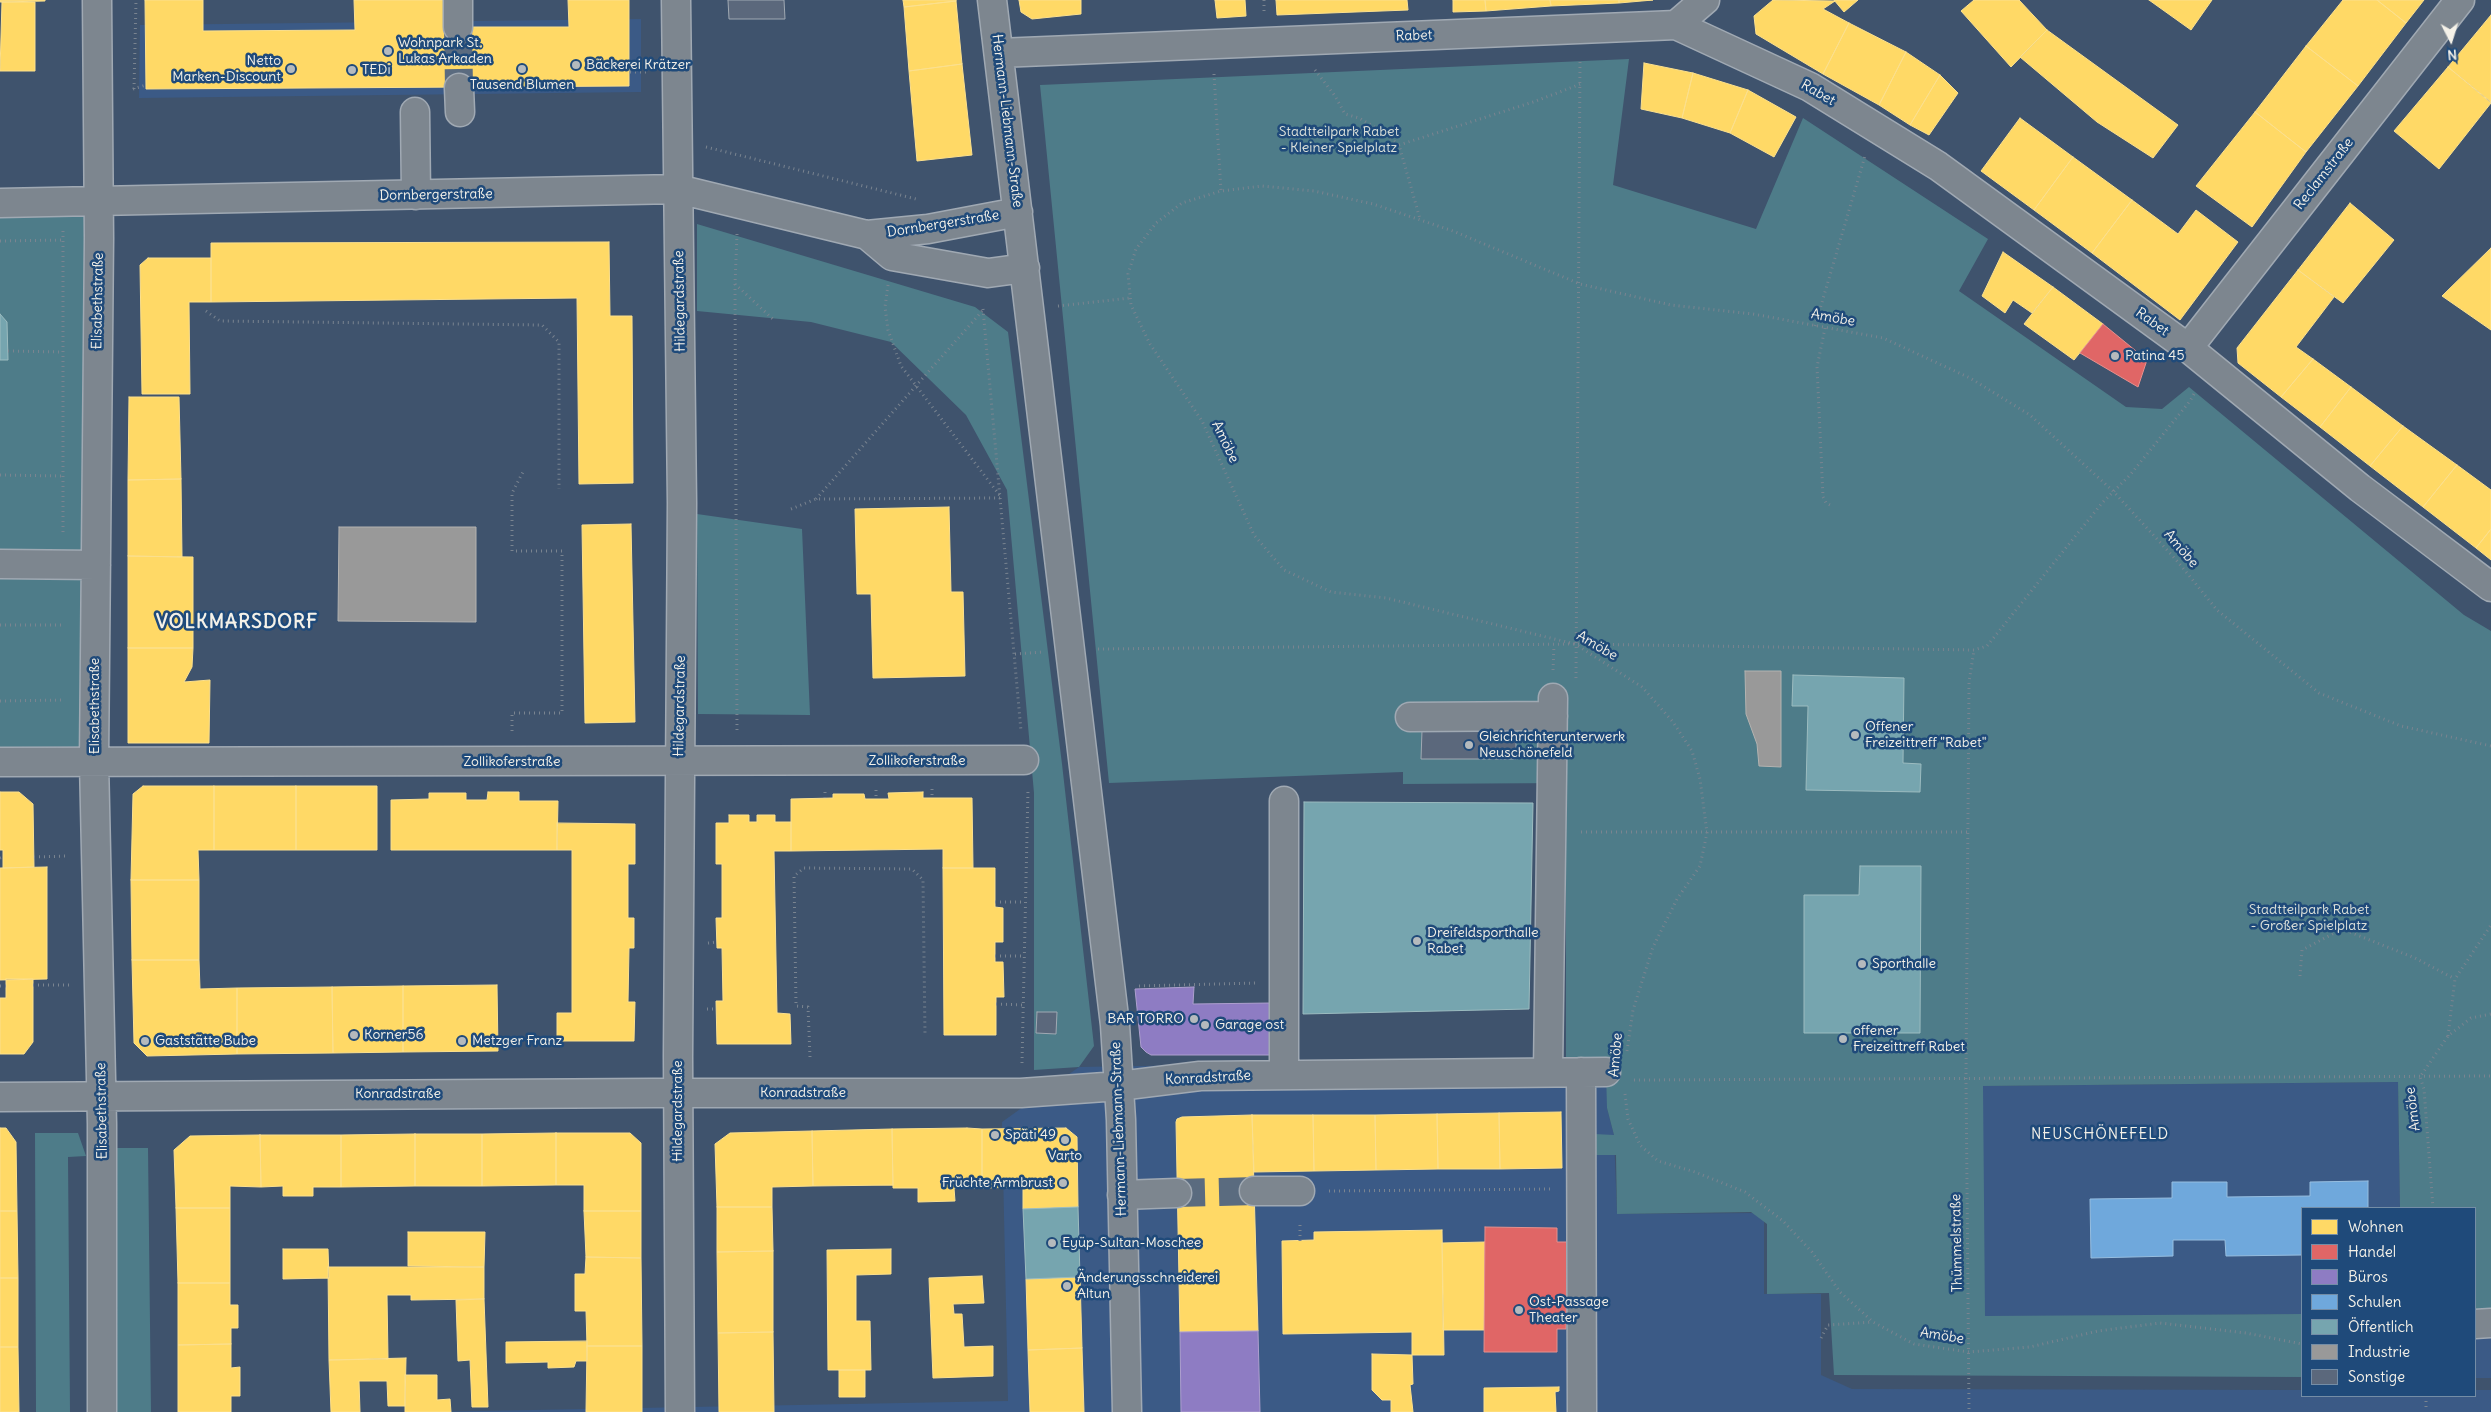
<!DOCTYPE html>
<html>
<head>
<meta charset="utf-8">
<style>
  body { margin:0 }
  #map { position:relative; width:2491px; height:1412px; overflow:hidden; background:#3f536d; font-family:Delius,sans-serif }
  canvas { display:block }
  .legend { position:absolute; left:2301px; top:1207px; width:175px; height:190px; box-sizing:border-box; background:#1f4a7a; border:1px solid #748da6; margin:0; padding:6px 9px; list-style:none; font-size:15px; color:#f4f1e8 }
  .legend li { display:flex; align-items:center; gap:10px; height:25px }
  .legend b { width:25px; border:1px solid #748da6 }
  .north { position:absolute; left:2426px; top:15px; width:50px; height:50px; -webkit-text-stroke:4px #1f4a7a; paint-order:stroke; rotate:175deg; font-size:14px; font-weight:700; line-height:20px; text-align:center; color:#f4f1e8 }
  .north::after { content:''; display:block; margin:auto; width:18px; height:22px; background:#f4f1e8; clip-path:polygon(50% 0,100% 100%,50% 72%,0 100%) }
</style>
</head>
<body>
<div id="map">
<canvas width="2491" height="1412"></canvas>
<ul class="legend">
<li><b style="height:14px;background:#ffd966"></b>Wohnen</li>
<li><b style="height:14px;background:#e06666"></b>Handel</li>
<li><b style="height:14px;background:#8e7cc3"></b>Büros</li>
<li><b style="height:14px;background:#6fa8dc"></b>Schulen</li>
<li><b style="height:14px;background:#76a5af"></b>Öffentlich</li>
<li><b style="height:14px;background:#999"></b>Industrie</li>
<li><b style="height:14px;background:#5b687c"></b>Sonstige</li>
</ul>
<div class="north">N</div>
</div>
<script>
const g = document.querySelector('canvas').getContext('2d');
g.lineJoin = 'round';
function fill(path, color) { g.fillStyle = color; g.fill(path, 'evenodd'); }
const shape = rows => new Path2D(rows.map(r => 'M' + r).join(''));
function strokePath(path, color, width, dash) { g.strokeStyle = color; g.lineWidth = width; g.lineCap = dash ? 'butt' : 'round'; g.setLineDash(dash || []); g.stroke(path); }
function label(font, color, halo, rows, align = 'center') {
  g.font = font + ' Delius,sans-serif'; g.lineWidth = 5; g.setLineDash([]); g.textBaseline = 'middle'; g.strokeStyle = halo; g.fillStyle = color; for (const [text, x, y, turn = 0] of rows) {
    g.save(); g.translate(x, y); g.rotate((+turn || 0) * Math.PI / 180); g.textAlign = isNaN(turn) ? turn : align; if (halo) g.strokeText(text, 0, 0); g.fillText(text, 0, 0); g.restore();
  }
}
fill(shape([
  [641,19,641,92,139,98,140,25],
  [1566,1059,1607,1060,1607,1108,1614,1135,1617,1214,1764,1213,1764,1294,1821,1294,1821,1375,1852,1389,2302,1390,2302,1396,2475,1396,2475,1390,2491,1390,2491,1412,427,1412,1008,1401,1002,1122,1079,1067],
  [2398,1082,2400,1208,2302,1208,2302,1314,1984,1317,1982,1086],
  [2475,1317,2491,1317,2491,1378,2475,1378]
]), '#3b5a86');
fill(shape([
  [1629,59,1613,185,1756,229,1803,118,1988,239,1959,291,2126,407,2162,409,2189,387,2464,615,2491,631,2491,1317,2475,1317,2475,1208,2400,1208,2398,1082,1983,1086,1985,1316,2302,1314,2302,1377,1834,1375,1829,1293,1767,1294,1767,1224,1751,1212,1617,1214,1616,1155,1594,1155,1594,1134,1614,1135,1607,1108,1606,1072,1566,1059,1566,783,1403,784,1403,772,1109,783,1040,85],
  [98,202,94,761,0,762,0,203],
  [697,224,975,307,1008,332,1062,764,1094,1046,1079,1067,1034,1070,1034,793,1007,490,966,415,891,342,811,322,697,311],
  [697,514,802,529,810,715,698,714],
  [35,1133,78,1133,86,1156,68,1157,70,1412,36,1412],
  [112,1148,148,1148,151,1412,114,1412]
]), '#4e7c89');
const homes = shape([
  [0,0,45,0,45,1,0,2,0,0],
  [145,0,203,0,203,31,355,30,354,0,447,0,446,27,569,27,568,0,629,0,629,86,146,89,145,0],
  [903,0,956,0,956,1,904,7,903,0],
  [1019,0,1081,0,1081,14,1032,19,1021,12,1019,0],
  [1215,0,1245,0,1246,16,1217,18,1215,0],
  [1276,0,1407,0,1408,10,1277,15,1276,0],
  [1453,0,1485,0,1486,11,1453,12,1453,0],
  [1485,0,1550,0,1551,6,1486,11,1485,0],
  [1550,0,1619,0,1619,3,1551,6,1550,0],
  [1619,0,1653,0,1619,3,1619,0],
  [1773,0,1835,1,1823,9,1849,23,1823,74,1756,34,1754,16,1773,0],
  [1834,0,1858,0,1844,12,1834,0],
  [1974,0,2019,0,2047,30,2011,67,1961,11,1974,0],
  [2149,0,2212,0,2191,30,2149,0],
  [2343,0,2377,0,2406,23,2358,86,2306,46,2343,0],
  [2377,0,2424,0,2406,23,2377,0],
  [956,1,962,64,909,71,904,7,956,1],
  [2,2,35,2,35,71,0,71,2,2],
  [2491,15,2491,102,2448,67,2491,15],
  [1849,23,1906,52,1879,105,1823,74,1849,23],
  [2047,30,2178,125,2153,158,2097,122,2020,57,2047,30],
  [2306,46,2358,86,2306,152,2255,112,2306,46],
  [1906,52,1940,75,1910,125,1879,105,1906,52],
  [1644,63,1693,73,1682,118,1641,109,1644,63],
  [962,64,972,155,917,161,909,71,962,64],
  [2448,67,2491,103,2439,169,2394,131,2448,67],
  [1693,73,1748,90,1730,133,1682,118,1693,73],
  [1940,75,1958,93,1929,135,1910,125,1940,75],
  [1748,90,1796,117,1774,157,1730,133,1748,90],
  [2255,112,2306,152,2252,227,2196,186,2255,112],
  [2020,118,2073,157,2034,210,1981,171,2020,118],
  [2073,157,2132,200,2092,253,2034,210,2073,157],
  [2132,200,2178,234,2196,210,2238,242,2180,320,2092,253,2132,200],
  [2350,203,2394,240,2343,303,2298,270,2350,203],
  [609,242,610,316,632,316,633,483,579,484,577,298,211,302,211,243,609,242],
  [2491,248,2491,330,2442,296,2491,248],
  [2003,252,2053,287,2032,313,2013,300,2005,313,1982,296,2003,252],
  [148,258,211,258,211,302,189,302,190,394,142,394,140,265,148,258],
  [2298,270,2334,297,2296,347,2313,359,2281,397,2238,363,2237,348,2298,270],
  [2053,287,2103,324,2074,360,2024,324,2053,287],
  [2313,359,2351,387,2320,427,2281,397,2313,359],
  [2351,387,2403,426,2370,466,2320,427,2351,387],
  [129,397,179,397,181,479,128,480,129,397],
  [2403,426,2457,465,2423,507,2370,466,2403,426],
  [2457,465,2491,490,2491,529,2476,548,2423,507,2457,465],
  [181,479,182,557,128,556,128,480,181,479],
  [949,507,951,592,963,592,965,676,873,678,871,594,857,594,855,509,949,507],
  [631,524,635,722,585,723,582,525,631,524],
  [2491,529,2491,560,2476,548,2491,529],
  [128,556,193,557,193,648,128,648,128,556],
  [128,648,193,648,192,667,184,682,210,680,209,743,128,743,128,648],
  [143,786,214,786,214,850,198,850,199,880,131,880,133,794,143,786],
  [214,786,296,786,296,850,214,850,214,786],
  [296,786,377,786,377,850,296,850,296,786],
  [0,792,19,792,33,804,34,867,3,868,3,850,0,850,0,792],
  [488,792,519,792,519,801,558,801,557,850,391,850,391,800,429,799,429,793,466,793,466,800,487,800,488,792],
  [923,792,923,798,972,798,973,868,943,868,943,849,791,851,791,799,833,798,833,794,864,794,865,799,889,799,888,793,923,792],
  [729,815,749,815,749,822,757,822,757,815,775,815,775,822,791,822,791,851,774,851,777,1013,790,1014,791,1044,717,1044,716,1001,723,1001,722,948,717,948,716,918,722,918,722,864,716,864,716,823,729,823,729,815],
  [557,823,635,824,635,864,628,864,628,918,634,918,634,948,629,948,628,1002,635,1002,634,1041,557,1041,557,1013,572,1013,572,850,557,850,557,823],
  [47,867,47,979,0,980,0,868,47,867],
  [943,868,995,868,995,907,1003,908,1003,942,995,942,995,962,1003,962,1004,997,996,997,996,1035,944,1035,943,868],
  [131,880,199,880,199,960,132,960,131,880],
  [132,960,199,960,200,989,237,988,237,1054,147,1056,134,1043,132,960],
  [6,979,33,979,33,1042,24,1054,0,1054,0,998,6,998,6,979],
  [497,985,498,1051,403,1052,403,986,497,985],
  [403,986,403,1052,333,1053,332,987,403,986],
  [332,987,333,1053,237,1054,237,988,332,987],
  [1561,1112,1562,1168,1500,1169,1499,1113,1561,1112],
  [1499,1113,1500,1169,1438,1169,1437,1114,1499,1113],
  [1437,1114,1438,1169,1376,1170,1375,1115,1437,1114],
  [1252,1115,1313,1115,1314,1171,1254,1172,1252,1115],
  [1252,1115,1258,1331,1180,1332,1176,1122,1177,1119,1182,1117,1252,1115],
  [1313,1115,1375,1115,1376,1170,1314,1171,1313,1115],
  [0,1128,6,1128,16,1142,17,1211,0,1211,0,1128],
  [967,1128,982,1129,982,1188,954,1188,955,1201,918,1202,918,1188,893,1188,892,1129,967,1128],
  [1066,1128,1077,1137,1078,1207,1023,1209,1023,1187,982,1188,982,1129,1066,1128],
  [892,1129,893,1185,813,1186,812,1131,892,1129],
  [812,1131,813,1186,772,1187,772,1207,717,1207,715,1144,730,1133,812,1131],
  [556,1133,556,1185,482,1186,482,1134,556,1133],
  [556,1133,630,1133,641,1143,641,1211,584,1211,584,1185,556,1185,556,1133],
  [415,1134,415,1186,341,1187,341,1135,415,1134],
  [415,1134,482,1134,482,1186,415,1186,415,1134],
  [260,1135,261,1187,230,1186,230,1208,176,1208,174,1150,190,1136,260,1135],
  [260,1135,341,1135,341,1187,313,1187,313,1196,283,1196,283,1186,261,1187,260,1135],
  [717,1207,772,1207,773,1251,717,1252,717,1207],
  [176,1208,230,1208,230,1283,178,1283,176,1208],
  [0,1211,17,1211,18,1278,0,1278,0,1211],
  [584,1211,641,1211,641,1258,586,1257,584,1211],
  [1442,1230,1444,1355,1412,1355,1412,1332,1283,1334,1282,1241,1314,1240,1314,1232,1442,1230],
  [408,1232,485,1232,484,1267,408,1266,408,1232],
  [1485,1242,1484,1330,1443,1330,1442,1243,1485,1242],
  [283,1249,328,1249,329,1278,283,1279,283,1249],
  [891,1249,891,1274,856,1275,856,1321,870,1321,871,1370,828,1370,827,1250,891,1249],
  [773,1251,773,1332,718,1333,717,1252,773,1251],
  [586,1257,641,1258,642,1346,587,1346,586,1311,575,1311,575,1274,585,1274,586,1257],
  [328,1267,484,1267,484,1299,411,1300,411,1295,387,1295,388,1359,329,1360,328,1267],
  [982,1276,984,1303,953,1304,954,1314,962,1314,964,1347,993,1346,993,1376,933,1378,929,1278,982,1276],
  [1080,1277,1082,1348,1028,1350,1026,1279,1080,1277],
  [0,1278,18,1278,18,1347,0,1347,0,1278],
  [178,1283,230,1283,230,1305,238,1305,238,1328,231,1328,231,1344,178,1345,178,1283],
  [484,1299,488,1407,472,1407,470,1360,458,1361,456,1300,484,1299],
  [773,1332,774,1412,719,1412,718,1333,773,1332],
  [587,1341,587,1361,576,1361,574,1367,548,1368,548,1362,506,1363,506,1342,587,1341],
  [231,1344,231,1368,240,1367,240,1396,231,1396,231,1412,178,1412,178,1345,231,1344],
  [587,1346,642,1346,642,1412,586,1412,587,1346],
  [0,1347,18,1347,19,1412,0,1412,0,1347],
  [1082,1348,1084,1412,1030,1412,1028,1350,1082,1348],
  [1372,1354,1412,1355,1413,1384,1410,1385,1413,1412,1391,1412,1391,1400,1382,1400,1372,1390,1372,1354],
  [406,1358,405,1406,388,1406,387,1381,359,1381,360,1412,331,1412,329,1360,406,1358],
  [839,1370,865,1370,865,1397,839,1397,839,1370],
  [405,1375,437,1375,437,1400,450,1399,451,1412,405,1412,405,1375],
  [1559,1387,1559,1391,1555,1392,1556,1412,1484,1412,1484,1388,1559,1387]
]);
fill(homes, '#ffd966');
strokePath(homes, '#fce08d', 1);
const shops = shape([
  [2103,324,2147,360,2138,387,2080,353,2103,324],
  [1485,1227,1557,1228,1557,1242,1567,1242,1566,1329,1557,1329,1557,1352,1484,1352,1485,1227]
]);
fill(shops, '#e06666');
strokePath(shops, '#e6908d', 1);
const offices = shape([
  [1194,987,1193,1004,1271,1003,1271,1055,1151,1055,1146,1052,1141,1047,1135,989,1194,987],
  [1258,1331,1260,1412,1181,1412,1180,1332,1258,1331]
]);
fill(offices, '#8e7cc3');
strokePath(offices, '#ad9fce', 1);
const schools = shape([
  [2368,1181,2368,1208,2302,1208,2302,1255,2226,1256,2225,1240,2173,1240,2173,1256,2091,1258,2090,1199,2172,1198,2172,1182,2227,1182,2227,1197,2310,1196,2310,1182,2368,1181]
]);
fill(schools, '#6fa8dc');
strokePath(schools, '#97bee0', 1);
const public = shape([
  [0,314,7,322,8,360,0,360,0,314],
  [1793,675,1904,678,1903,763,1921,764,1920,792,1806,790,1808,706,1792,706,1793,675],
  [1304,802,1533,803,1529,1009,1303,1014,1304,802],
  [1860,866,1921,866,1920,1033,1804,1033,1804,895,1859,895,1860,866],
  [1078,1207,1080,1277,1026,1279,1023,1209,1078,1207]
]);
fill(public, '#76a5af');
strokePath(public, '#9cbcc0', 1);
const industry = shape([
  [339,527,476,527,476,622,338,621,339,527],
  [1745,671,1781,671,1781,767,1759,766,1757,744,1746,714,1745,671]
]);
fill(industry, '#999');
strokePath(industry, '#b4b3b1', 1);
const building = shape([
  [728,0,784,0,785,19,729,19,728,0],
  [1422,731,1516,731,1516,759,1421,759,1422,731],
  [1037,1012,1057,1012,1056,1034,1036,1033,1037,1012]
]);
fill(building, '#5b687c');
strokePath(building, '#a0a9b3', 1);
strokePath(shape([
  [458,27,459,88],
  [1177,1193,1254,1191]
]), '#5a6b7f', 28, [28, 14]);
const minor = shape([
  [97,0,99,238,94,761,102,1124,102,1412],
  [676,0,682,503,678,1056,680,1412],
  [992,0,1115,1025,1121,1120,1127,1412],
  [1676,25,1705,0],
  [458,27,458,0],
  [999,53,1676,25,1810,87,1938,166,2188,348,2360,488,2491,587],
  [459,88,460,112],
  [415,112,416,195],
  [0,203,678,189,867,235,928,229,1018,212],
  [867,235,892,256,988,273,1025,268],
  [2188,348,2460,0],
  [0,564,96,565],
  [1410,717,1553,716],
  [0,762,1024,760],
  [1548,1072,1553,698],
  [1581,1072,1582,1412],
  [1284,1075,1284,801],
  [0,1097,653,1093,1021,1093,1119,1086,1200,1076,1606,1072],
  [1254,1191,1300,1191],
  [1122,1195,1177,1193],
  [2475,1324,2491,1323]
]);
strokePath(minor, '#a0a9b3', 31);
strokePath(shape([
  [1264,0,1264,14],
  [1315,70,1335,96,1345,114,1359,118,1383,132,1399,145,1420,219],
  [630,72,649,72],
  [1214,74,1221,191],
  [133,89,146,85],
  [134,89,136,0],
  [1399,145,1533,102,1581,84],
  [706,147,916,199],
  [63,231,63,534],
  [737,234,735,284,775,321],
  [0,241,64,240],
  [735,284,737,733],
  [888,285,885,307,888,330,901,366,1001,497],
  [1058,306,1130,298],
  [983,309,1021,731],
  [206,311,220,321,542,325,559,342,559,489],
  [1815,326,1865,156],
  [1825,328,1817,367,1823,497,1826,503,1832,506],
  [8,351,62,352],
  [0,475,63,476],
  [816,499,983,310],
  [791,509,816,499,1001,498],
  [0,625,64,625],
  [1098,649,1575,644,1974,650,1987,646,2102,503,2130,475,2190,401,2195,392],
  [1015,654,1042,652],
  [1553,670,1554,645],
  [1576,678,1580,59],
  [0,701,64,700],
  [512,731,512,713,562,713,562,551,512,551,512,493,524,470],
  [932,789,932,798],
  [876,790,876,799],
  [825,798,825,789],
  [1581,832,1968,832],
  [34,857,68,856],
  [0,858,3,857],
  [995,902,1025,902],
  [708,943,717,942],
  [995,956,1024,956],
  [2300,976,2302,950,2342,929,2415,958,2455,979],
  [33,985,70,985],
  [0,986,6,986],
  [1139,986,1255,983],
  [996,1004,1023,1005],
  [707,1009,717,1009],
  [2448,1036,2455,979,2491,925],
  [1627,1051,1633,1010,1653,947,1677,899,1700,866,1707,833,1700,779,1692,751,1673,722,1642,687,1575,644,1386,598,1331,592,1284,570,1254,535,1202,421,1150,344,1131,305,1128,274,1136,249,1156,223,1182,203,1221,191,1262,186,1314,191,1373,204,1453,231,1580,284,1671,305,1753,314,1883,338,1970,378,2030,415,2113,491,2178,562,2217,610,2319,693,2401,726,2491,746],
  [810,1057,808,1007,796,1006,794,876,804,868,912,869,923,880,925,1035],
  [1022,1063,1028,789],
  [1634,1080,2491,1076],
  [1625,1094,1628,1119,1640,1145,1658,1161,1695,1172,1745,1192,1783,1221,1812,1252,1840,1292,1873,1322,1914,1344,1969,1352,2030,1347,2098,1331,2160,1323,2246,1333,2302,1344],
  [1329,1191,1553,1189],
  [2433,1208,2424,1089,2420,1077,2448,1036,2471,1018,2491,1014],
  [1300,1241,1300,1221],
  [1821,1338,1828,1325,1873,1322],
  [2426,1396,2426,1408],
  [1969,1409,1966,1077,1969,682,1974,650]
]), '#7a8490', 3, [1, 4]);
strokePath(minor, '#7d868f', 28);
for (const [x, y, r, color] of [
  [388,51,5,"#b5babd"],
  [576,65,5,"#b5babd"],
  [291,69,5,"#b5babd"],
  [522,69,5,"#b5babd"],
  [352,70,5,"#b5babd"],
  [2115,356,5,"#b5babd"],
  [1855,735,5,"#b5babd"],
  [1469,745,5,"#b5babd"],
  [1417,941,5,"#b5babd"],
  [1862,964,5,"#b5babd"],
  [1194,1019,5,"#b5babd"],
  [1205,1025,5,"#b5babd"],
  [354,1035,5,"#b5babd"],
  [1843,1039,5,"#b5babd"],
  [145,1041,5,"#b5babd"],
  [462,1041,5,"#b5babd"],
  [995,1135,5,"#b5babd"],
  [1065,1140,5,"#b5babd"],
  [1063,1183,5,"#b5babd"],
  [1052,1243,5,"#b5babd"],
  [1067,1286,5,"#b5babd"],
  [1519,1310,5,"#b5babd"]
]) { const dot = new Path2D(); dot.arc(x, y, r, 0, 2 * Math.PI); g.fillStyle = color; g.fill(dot); strokePath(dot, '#1f4a7a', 2); }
label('14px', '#f4f1e8', '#1f4a7a', [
  ["Rabet",1414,36,-2],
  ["Rabet",1818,93,30],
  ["Hermann-Liebmann-Straße",1007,121,83],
  ["Reclamstraße",2324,174,-52],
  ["Dornbergerstraße",436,195,-1],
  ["Dornbergerstraße",943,224,-9],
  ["Elisabethstraße",98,301,-89],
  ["Hildegardstraße",680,301,-91],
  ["Amöbe",1833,318,10],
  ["Rabet",2152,322,36],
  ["Amöbe",1225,442,64],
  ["Amöbe",2181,549,49],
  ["Amöbe",1597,646,30],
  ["Elisabethstraße",95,706,-90],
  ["Hildegardstraße",680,706,-89],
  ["Zollikoferstraße",917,761],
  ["Zollikoferstraße",512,762],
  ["Amöbe",1616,1055,-85],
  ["Konradstraße",1208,1078,-3],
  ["Konradstraße",803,1093],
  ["Konradstraße",398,1094],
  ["Amöbe",2413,1109,-97],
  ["Elisabethstraße",102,1111,-91],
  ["Hildegardstraße",678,1111,-90],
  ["Hermann-Liebmann-Straße",1119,1129,-92],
  ["Thümmelstraße",1957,1243,-91],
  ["Amöbe",1942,1336,9]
]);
label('14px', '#f4f1e8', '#1f4a7a', [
  ["Wohnpark St.",398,43],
  ["Lukas Arkaden",398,59],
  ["Netto",281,61,"right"],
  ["Marken-Discount",281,77,"right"],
  ["Bäckerei Krätzer",586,65],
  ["TEDi",362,70],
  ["Tausend Blumen",522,85,"center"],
  ["Patina 45",2125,356],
  ["Offener",1865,727],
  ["Freizeittreff \"Rabet\"",1865,743],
  ["Gleichrichterunterwerk",1479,737],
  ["Neuschönefeld",1479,753],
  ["Dreifeldsporthalle",1427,933],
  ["Rabet",1427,949],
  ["Sporthalle",1872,964],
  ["BAR TORRO",1184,1019,"right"],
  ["Garage ost",1215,1025],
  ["offener",1853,1031],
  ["Freizeittreff Rabet",1853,1047],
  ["Korner56",364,1035],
  ["Gaststätte Bube",155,1041],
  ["Metzger Franz",472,1041],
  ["Späti 49",1005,1135],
  ["Varto",1065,1156,"center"],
  ["Früchte Armbrust",1053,1183,"right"],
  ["Eyüp-Sultan-Moschee",1062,1243],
  ["Änderungsschneiderei",1077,1278],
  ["Altun",1077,1294],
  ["Ost-Passage",1529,1302],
  ["Theater",1529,1318]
], 'left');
label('14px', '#dbe0da', '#1f4a7a', [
  ["Stadtteilpark Rabet",1339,132],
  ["- Kleiner Spielplatz",1339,148],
  ["Stadtteilpark Rabet",2309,910],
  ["- Großer Spielplatz",2309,926]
]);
g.letterSpacing = '1px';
label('15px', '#f4f1e8', '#1f4a7a', [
  ["NEUSCHÖNEFELD",2100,1135]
]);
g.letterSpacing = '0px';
g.letterSpacing = '1px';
label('bold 19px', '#f4f1e8', '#1f4a7a', [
  ["VOLKMARSDORF",237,623]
]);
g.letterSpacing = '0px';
</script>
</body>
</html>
